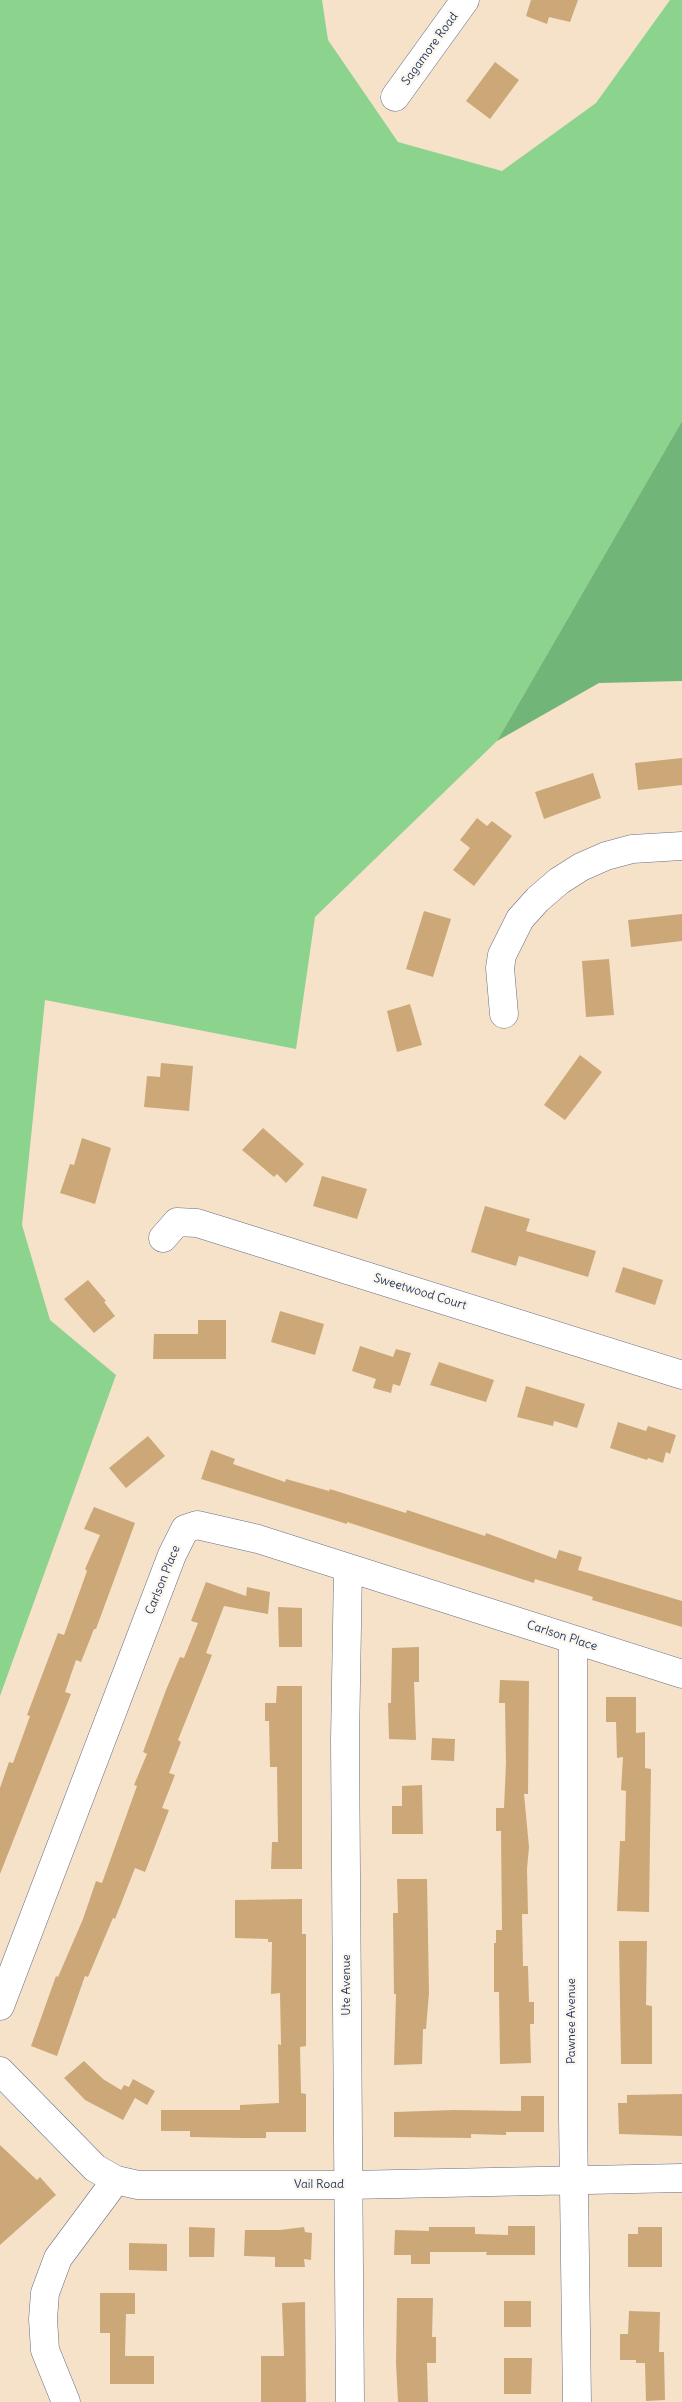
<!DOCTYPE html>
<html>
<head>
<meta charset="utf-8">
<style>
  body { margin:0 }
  canvas { display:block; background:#f6e2c9 }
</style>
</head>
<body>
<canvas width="682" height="2402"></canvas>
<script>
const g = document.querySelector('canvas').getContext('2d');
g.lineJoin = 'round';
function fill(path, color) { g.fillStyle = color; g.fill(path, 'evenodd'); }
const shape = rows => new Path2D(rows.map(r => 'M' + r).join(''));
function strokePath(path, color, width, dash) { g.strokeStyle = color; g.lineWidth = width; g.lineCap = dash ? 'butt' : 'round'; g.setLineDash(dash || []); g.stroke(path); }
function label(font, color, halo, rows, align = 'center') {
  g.font = font + ' Delius,sans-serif'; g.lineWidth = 4.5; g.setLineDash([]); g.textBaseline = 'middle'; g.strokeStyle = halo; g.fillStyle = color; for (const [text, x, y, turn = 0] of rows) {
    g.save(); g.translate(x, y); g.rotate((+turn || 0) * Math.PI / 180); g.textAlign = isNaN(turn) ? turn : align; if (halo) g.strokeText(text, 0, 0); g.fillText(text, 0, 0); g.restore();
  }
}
fill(shape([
  [0,0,322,0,328,40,398,142,502,171,596,103,670,0,682,0,682,421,497,741,315,917,296,1049,45,1000,22,1225,50,1320,116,1375,0,1696]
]), '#8cd38e');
fill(shape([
  [682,421,682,681,599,683,497,741]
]), '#71b579');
fill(shape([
  [531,0,578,0,570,22,549,17,547,24,526,16],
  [495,62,519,80,490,119,466,101],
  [682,758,682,785,638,790,635,763],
  [593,773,601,798,544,819,535,792],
  [477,818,487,826,492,821,512,836,474,886,453,870,470,848,460,840],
  [424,911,451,919,433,977,406,969],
  [682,914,682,941,631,947,628,920],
  [609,959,614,1015,586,1017,582,961],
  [410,1004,422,1045,397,1052,387,1011],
  [580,1055,602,1072,565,1120,544,1105],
  [161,1063,193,1066,189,1111,144,1107,147,1076,160,1077],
  [263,1128,304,1164,286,1183,277,1174,274,1177,242,1150],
  [82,1138,111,1148,95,1204,60,1193,70,1164,74,1165],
  [322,1176,367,1189,357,1219,313,1206],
  [485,1206,530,1219,526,1231,596,1251,588,1277,519,1256,516,1266,471,1252],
  [623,1267,663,1280,655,1305,615,1292],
  [88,1280,106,1301,104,1302,115,1316,94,1333,64,1299],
  [280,1311,324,1324,315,1355,271,1342],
  [198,1320,226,1320,226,1359,153,1359,154,1334,198,1334],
  [360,1346,393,1357,396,1349,411,1353,400,1386,393,1384,391,1393,373,1388,376,1379,352,1371],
  [439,1362,494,1380,486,1402,430,1385],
  [526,1386,585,1404,577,1428,554,1421,553,1426,517,1417],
  [618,1422,646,1431,648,1426,676,1435,670,1454,666,1452,663,1463,648,1458,647,1460,610,1448],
  [148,1436,165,1456,126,1488,109,1468],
  [211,1450,235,1459,233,1464,285,1482,286,1479,329,1491,330,1489,406,1513,407,1510,485,1536,486,1533,556,1559,559,1550,582,1557,578,1570,682,1601,682,1627,592,1600,593,1597,535,1579,534,1583,347,1522,347,1524,201,1479],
  [94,1507,135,1523,96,1629,94,1629,81,1662,76,1660,65,1692,71,1694,0,1874,0,1788,9,1762,13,1763,30,1716,27,1715,58,1633,64,1635,87,1571,85,1569,100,1535,84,1529],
  [206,1582,246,1596,247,1587,270,1592,268,1614,224,1606,206,1653,212,1655,178,1740,181,1742,169,1773,175,1775,162,1808,169,1810,145,1872,135,1868,115,1919,113,1918,88,1977,85,1976,57,2056,31,2046,56,1976,58,1977,83,1919,96,1881,102,1883,137,1786,134,1785,147,1754,143,1752,166,1690,180,1657,184,1658,198,1623,191,1621],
  [278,1607,302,1608,302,1647,279,1647],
  [419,1647,419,1682,414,1682,416,1740,389,1739,388,1703,391,1703,392,1648],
  [500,1680,529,1681,528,1794,524,1794,529,1847,527,1869,528,1914,522,1914,523,1966,528,1966,529,2002,534,2002,534,2024,530,2024,531,2063,500,2064,499,1992,494,1992,494,1943,496,1943,496,1930,502,1930,501,1831,496,1831,496,1808,504,1808,506,1763,505,1703,499,1703],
  [277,1686,302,1686,302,1869,271,1869,272,1842,278,1842,277,1767,270,1767,269,1721,265,1721,265,1703,276,1703],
  [606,1697,636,1697,636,1733,645,1732,645,1768,651,1769,649,1912,617,1911,620,1841,625,1841,626,1791,621,1790,623,1757,617,1758,616,1722,606,1722],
  [432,1738,455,1739,454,1761,431,1760],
  [422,1785,423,1834,392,1834,392,1806,402,1806,402,1786],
  [397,1879,427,1879,429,1993,426,2029,423,2029,422,2064,394,2065,396,1994,394,1994,393,1913,398,1913],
  [302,1899,302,1934,306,1934,306,2046,300,2047,301,2093,306,2094,306,2132,266,2132,266,2138,240,2138,190,2137,190,2131,161,2131,161,2110,240,2110,240,2105,279,2103,278,2044,281,2045,280,1993,271,1994,272,1942,268,1942,268,1939,235,1938,235,1900],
  [619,1941,647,1941,646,2005,652,2006,652,2064,621,2064],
  [84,2061,103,2079,121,2090,124,2085,129,2087,133,2079,155,2091,147,2105,135,2098,123,2120,85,2100,64,2078],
  [682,2094,682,2136,619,2134,618,2103,627,2103,627,2095],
  [521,2096,544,2096,544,2132,506,2132,506,2135,471,2134,471,2138,394,2137,394,2112,454,2110,521,2111],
  [0,2145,37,2180,40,2177,56,2195,0,2245],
  [508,2226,535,2226,535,2255,486,2255,487,2252,430,2252,430,2264,411,2264,411,2255,394,2255,395,2230,429,2231,429,2227,475,2227,475,2234,508,2235],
  [189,2227,215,2228,214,2257,189,2257],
  [304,2227,305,2232,312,2233,311,2260,304,2259,305,2267,275,2267,275,2257,244,2256,245,2230,280,2230],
  [638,2227,662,2227,662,2267,628,2267,628,2234,638,2234],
  [129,2243,167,2244,167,2271,129,2270],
  [100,2293,135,2293,135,2314,126,2314,125,2356,154,2356,154,2384,110,2384,110,2333,100,2333],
  [397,2298,433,2298,432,2337,436,2337,436,2363,427,2363,428,2402,398,2402,396,2363],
  [504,2301,531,2301,531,2327,504,2327],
  [305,2302,306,2402,261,2402,261,2356,284,2356,282,2303],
  [629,2311,660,2312,659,2352,664,2352,665,2400,646,2401,645,2363,636,2363,636,2360,620,2360,620,2334,628,2334],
  [504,2358,532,2358,531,2394,504,2394]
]), '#cca879');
const minor = shape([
  [395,97,465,0],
  [504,1014,500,968,502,955,520,919,538,899,559,881,581,867,606,856,632,849,682,846],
  [163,1238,177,1222,197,1223,682,1375],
  [348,1568,345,1741,350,2402],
  [573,1640,573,2118,577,2402],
  [0,2006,172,1555,185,1529,197,1525,258,1539,682,1674],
  [0,2071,95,2168,116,2180,138,2185,349,2185,682,2178],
  [66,2402,45,2350,43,2319,45,2293,58,2258,116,2180]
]);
strokePath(minor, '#686e83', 29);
strokePath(minor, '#fff', 28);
label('12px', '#1b2f5e', '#fbf7ec', [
  ["Sagamore Road",430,49,-54],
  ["Sweetwood Court",420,1292,17],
  ["Carlson Place",163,1580,-68],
  ["Carlson Place",562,1636,18],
  ["Ute Avenue",347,1985,-90],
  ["Pawnee Avenue",572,2021,-90],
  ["Vail Road",319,2185]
]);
</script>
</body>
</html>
